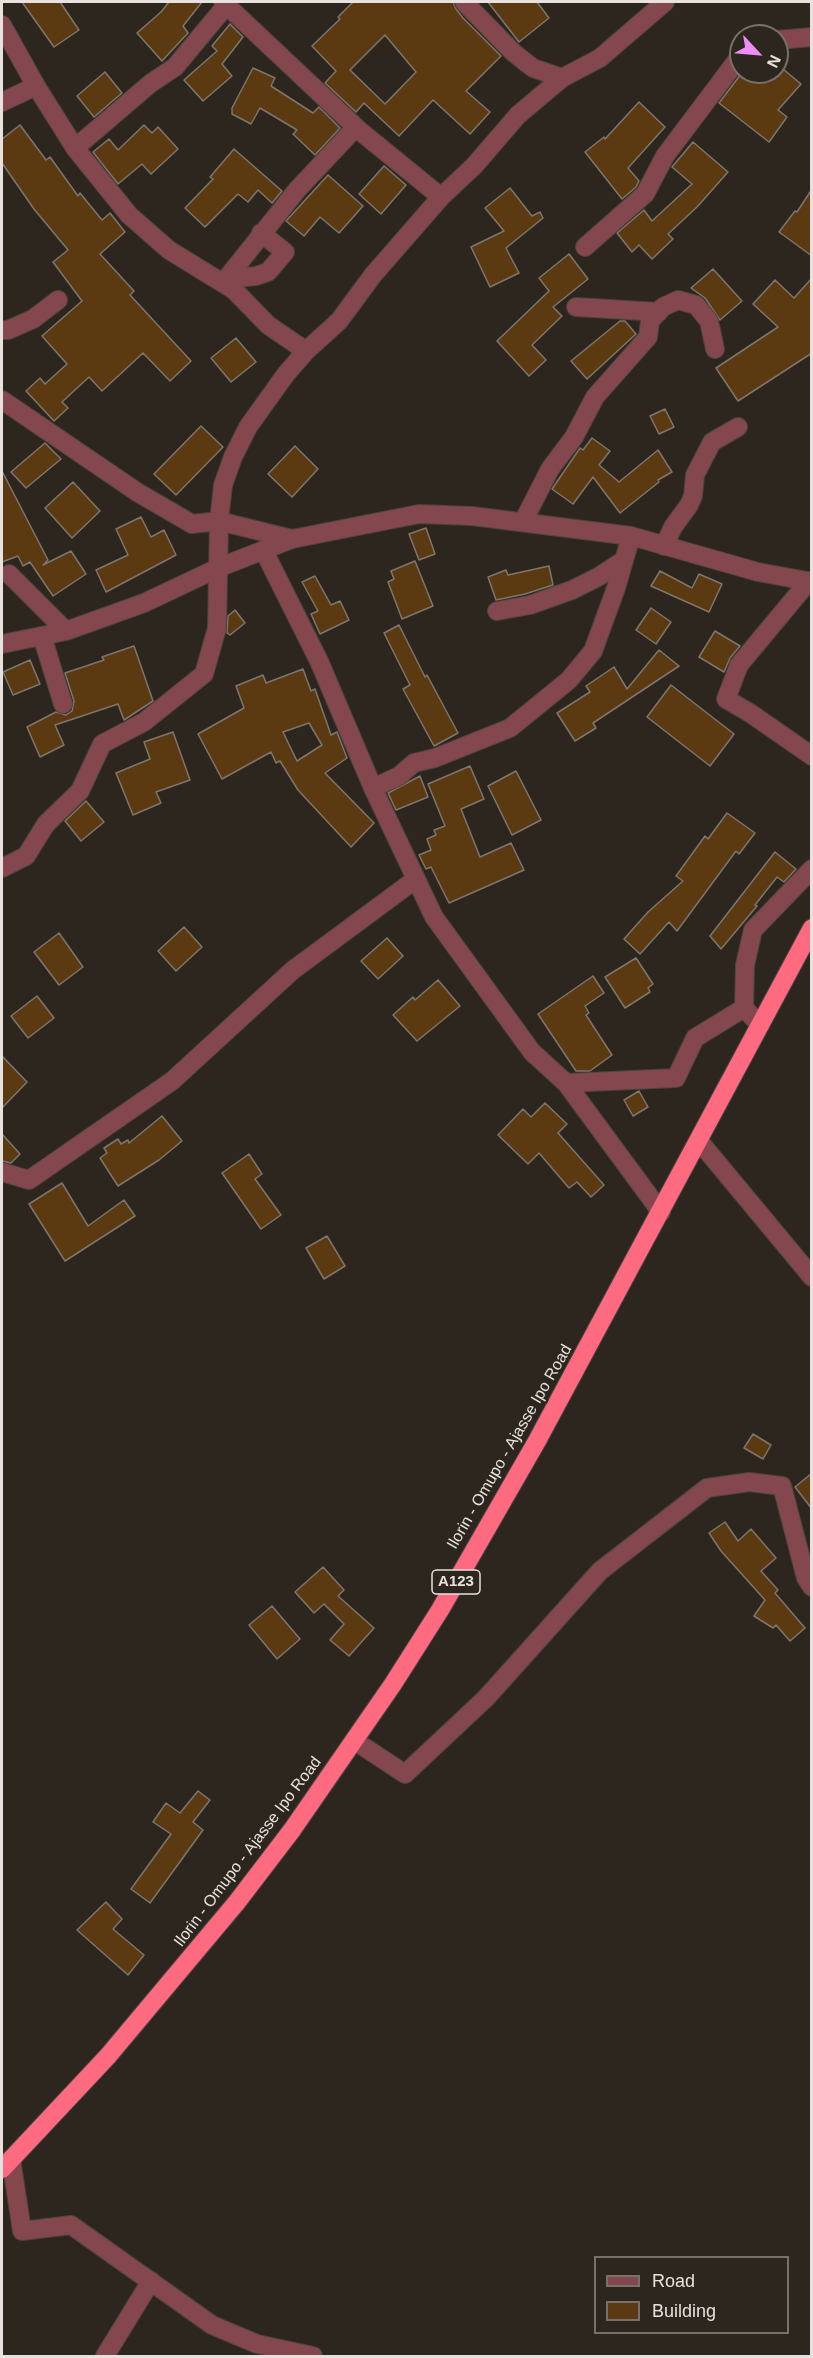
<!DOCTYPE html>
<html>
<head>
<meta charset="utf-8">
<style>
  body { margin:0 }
  #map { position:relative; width:813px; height:2358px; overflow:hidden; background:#2d261f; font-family:Helvetica,sans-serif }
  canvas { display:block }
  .frame { position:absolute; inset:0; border:3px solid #e7e2de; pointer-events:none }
  .legend { position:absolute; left:594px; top:2256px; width:195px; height:78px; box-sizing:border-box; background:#2d261f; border:2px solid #77716b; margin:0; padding:8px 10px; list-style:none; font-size:18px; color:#e7e2de }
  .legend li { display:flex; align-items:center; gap:12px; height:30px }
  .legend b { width:30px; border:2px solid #77716b }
  .north { position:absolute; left:729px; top:24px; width:60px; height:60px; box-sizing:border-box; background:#2d261f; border:2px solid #77716b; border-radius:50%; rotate:116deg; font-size:16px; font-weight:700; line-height:24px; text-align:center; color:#e7e2de }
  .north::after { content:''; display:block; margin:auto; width:21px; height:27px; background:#ee8cf8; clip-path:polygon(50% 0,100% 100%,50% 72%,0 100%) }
</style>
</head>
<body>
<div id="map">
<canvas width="813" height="2358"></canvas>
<div class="frame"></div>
<ul class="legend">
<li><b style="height:8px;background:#83474d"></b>Road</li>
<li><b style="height:16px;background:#5c3a11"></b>Building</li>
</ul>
<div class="north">N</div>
</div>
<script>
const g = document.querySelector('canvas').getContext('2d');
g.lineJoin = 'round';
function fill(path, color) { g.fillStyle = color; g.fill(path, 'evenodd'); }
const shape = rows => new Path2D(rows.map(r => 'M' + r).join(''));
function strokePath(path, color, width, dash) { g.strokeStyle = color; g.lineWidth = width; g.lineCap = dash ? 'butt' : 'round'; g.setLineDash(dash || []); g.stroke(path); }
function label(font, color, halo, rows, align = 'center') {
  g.font = font + ' Helvetica,sans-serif'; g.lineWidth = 5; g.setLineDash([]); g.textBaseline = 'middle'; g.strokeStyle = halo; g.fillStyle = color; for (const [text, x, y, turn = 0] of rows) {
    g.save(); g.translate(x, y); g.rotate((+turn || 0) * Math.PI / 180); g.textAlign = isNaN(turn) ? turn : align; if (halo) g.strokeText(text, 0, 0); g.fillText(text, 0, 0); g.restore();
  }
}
const building = shape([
  [22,2,60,2,79,30,54,47,22,2],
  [169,2,202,2,183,26,188,33,162,61,137,33,161,12,169,2],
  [353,2,453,2,456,9,463,18,501,56,466,91,490,112,470,134,433,100,399,136,364,103,356,112,325,83,336,71,312,46,340,19,338,17,353,2],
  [385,35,416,72,385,104,350,70,385,35],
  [488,2,537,2,549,18,519,42,488,2],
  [230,24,243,37,222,64,232,76,203,101,184,80,217,51,212,46,230,24],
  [777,64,801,84,778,110,787,117,769,142,719,103,741,74,748,80,755,72,777,72,777,64],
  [253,68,275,78,271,86,313,113,319,107,340,128,315,155,293,134,297,130,260,108,251,124,232,114,232,108,253,68],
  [105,72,122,93,94,117,77,96,105,72],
  [639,102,665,127,628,168,639,181,636,187,622,199,585,152,604,137,605,139,639,102],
  [20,125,46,160,50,157,78,196,80,193,102,220,110,213,125,232,100,254,134,291,130,295,191,361,170,381,143,353,102,391,89,377,62,402,68,408,54,421,26,391,40,378,45,384,67,364,42,336,82,301,53,262,68,250,34,209,2,163,2,139,20,125],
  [144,125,152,133,158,127,178,149,151,174,142,164,118,184,93,152,109,139,118,150,144,125],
  [693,142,728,172,697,207,668,234,673,239,652,259,639,245,632,252,617,233,644,210,652,221,692,184,672,167,693,142],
  [234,149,282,191,272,203,258,190,248,202,238,194,205,227,185,208,213,179,210,177,234,149],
  [384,166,406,185,381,214,359,194,384,166],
  [328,175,363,206,339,233,320,217,304,236,286,221,328,175],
  [510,188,532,216,540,212,543,218,506,248,519,273,490,287,471,247,504,231,485,208,510,188],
  [812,189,812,256,779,232,795,211,797,212,812,189],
  [569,254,588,279,553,307,562,316,532,345,546,360,529,376,497,341,549,291,539,278,569,254],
  [713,269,742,301,720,320,705,298,691,288,713,269],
  [812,278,812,353,738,401,716,368,778,327,753,304,775,280,794,298,812,278],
  [620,321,625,321,636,334,587,379,571,361,620,321],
  [236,338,256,362,231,382,211,358,236,338],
  [665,409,674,427,659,434,650,416,665,409],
  [201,426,223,447,176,495,154,474,201,426],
  [592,438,610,451,599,465,619,482,658,450,672,472,658,480,659,482,620,513,593,477,573,504,552,489,580,448,583,450,592,438],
  [45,443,61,459,26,488,11,472,45,443],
  [295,446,318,469,292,497,268,474,295,446],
  [2,471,48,560,43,565,71,551,86,574,53,596,30,562,23,566,18,556,2,562,2,471],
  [73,482,100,511,72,538,45,508,73,482],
  [141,517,151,537,164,530,176,555,106,592,96,570,128,555,116,529,141,517],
  [426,528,435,554,419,560,409,534,426,528],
  [415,561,433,606,402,619,388,582,394,579,391,571,415,561],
  [549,566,553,585,525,594,496,600,488,577,506,570,508,575,549,566],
  [660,571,692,588,699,574,722,584,709,612,651,586,660,571],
  [315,576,331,605,340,601,349,620,320,634,311,614,318,611,302,582,315,576],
  [651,608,671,622,656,644,636,630,651,608],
  [235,610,245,623,230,635,227,633,228,616,235,610],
  [399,625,425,677,427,675,458,733,434,746,403,689,410,685,384,633,399,625],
  [715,631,740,646,730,658,724,672,699,657,715,631],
  [134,646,153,701,124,720,118,704,55,725,64,745,40,757,27,727,56,712,66,715,72,711,74,701,65,673,104,660,102,657,134,646],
  [659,650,679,666,593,723,596,728,575,741,557,713,590,692,586,686,614,667,627,689,659,650],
  [30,660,40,684,13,695,3,672,30,660],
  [303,669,311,691,315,689,331,735,337,732,347,758,325,773,374,823,351,847,298,790,280,761,276,763,271,752,222,779,198,734,244,708,236,686,263,675,266,683,303,669],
  [309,723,322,745,297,761,283,732,309,723],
  [671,685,734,734,710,766,647,717,671,685],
  [173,732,190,780,156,792,161,803,133,815,116,773,150,759,144,742,173,732],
  [470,766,484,799,461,809,480,857,511,843,524,870,449,903,431,867,426,869,419,855,431,850,427,839,436,835,434,830,445,826,428,784,470,766],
  [516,771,541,820,512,835,488,786,516,771],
  [420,776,428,797,396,810,388,793,420,776],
  [86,801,104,822,81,841,65,821,86,801],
  [727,813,755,833,739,854,736,851,677,931,669,922,640,954,624,939,648,912,683,881,676,876,705,836,708,839,727,813],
  [775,852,796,869,784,882,777,877,755,905,757,906,721,949,710,936,775,852],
  [184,927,202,947,176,971,158,951,184,927],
  [59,933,83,967,59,985,34,952,59,933],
  [387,938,403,956,378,979,361,961,387,938],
  [636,958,653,984,648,988,650,992,625,1008,605,977,636,958],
  [593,976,604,993,585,1006,589,1013,586,1015,612,1055,590,1071,576,1071,538,1014,593,976],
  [438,980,460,1006,417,1041,393,1015,413,997,415,1000,438,980],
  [37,996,54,1018,28,1038,11,1016,37,996],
  [2,1056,27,1082,2,1108,2,1056],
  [639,1091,648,1107,633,1116,624,1100,639,1091],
  [545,1103,567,1124,558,1133,604,1185,591,1197,577,1182,569,1188,539,1153,528,1164,498,1135,523,1109,531,1117,545,1103],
  [162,1116,182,1141,159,1160,118,1186,100,1158,107,1153,104,1148,118,1139,121,1144,128,1140,129,1143,162,1116],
  [2,1134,20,1154,11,1163,2,1161,2,1134],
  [249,1154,262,1174,255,1179,281,1215,261,1229,222,1173,249,1154],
  [62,1183,88,1226,124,1200,135,1216,65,1261,29,1204,62,1183],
  [327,1236,345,1266,324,1279,306,1248,327,1236],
  [753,1434,771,1445,763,1459,744,1448,753,1434],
  [812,1473,812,1509,795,1487,812,1473],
  [725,1522,738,1541,751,1529,776,1558,761,1571,778,1590,775,1593,805,1628,790,1641,776,1625,773,1628,754,1616,765,1600,721,1551,709,1533,725,1522],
  [323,1567,344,1590,338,1596,374,1628,349,1656,330,1640,344,1624,324,1604,314,1613,295,1592,323,1567],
  [272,1606,300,1639,277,1659,249,1625,272,1606],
  [198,1791,210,1800,193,1822,203,1830,150,1903,131,1889,171,1834,153,1822,166,1803,180,1813,198,1791],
  [106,1902,122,1919,113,1929,144,1955,128,1975,77,1930,106,1902]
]);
fill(building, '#5c3a11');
strokePath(building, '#7e766e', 1.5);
const minor = shape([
  [223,2,360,131,441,197],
  [464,2,514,53,533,68,562,78],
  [2,25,36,86,75,148,129,215,169,250,234,290,268,325,306,351],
  [777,40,812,37],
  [2,102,36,86],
  [75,148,151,83,175,67,229,2],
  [585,247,645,194,665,156,741,55],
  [226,279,256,276,268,272,285,252,261,233],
  [223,283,297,190,356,127],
  [576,307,659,312],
  [2,330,8,330,33,319,58,300],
  [2,400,137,492,192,524,219,521,223,485,233,457,248,427,286,374,306,351,339,321,373,275,441,197,474,166,518,115,562,78,600,58,665,2],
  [523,522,550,469,574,437,595,397,648,337,650,321,663,307,678,300,696,305,709,321,715,349],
  [664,546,673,527,689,505,693,496,695,475,712,442,738,427],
  [264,551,319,661,373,788,399,776,414,763,435,758,510,728,569,680,593,651,616,588,631,536],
  [9,574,66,631],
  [809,581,739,665,726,699,750,713,812,756],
  [497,611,530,605,572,590,598,577,624,560],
  [42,636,63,704],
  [2,644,66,631,144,603,218,568,292,539,419,514,472,516,631,536,758,572,812,582],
  [373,788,434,917,532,1052,566,1083,661,1212],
  [2,868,26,856,46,824,80,791,102,744,144,722,204,674,217,628,219,521,292,539],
  [744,1008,745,965,753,930,812,869],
  [566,1083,676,1078,695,1038,744,1008,760,1025],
  [699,1141,812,1277],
  [2,1172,29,1180,172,1081,293,970,416,879],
  [355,1741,405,1774,486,1698,600,1571,707,1488,749,1482,782,1486,806,1578,812,1587],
  [11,2159,22,2231,71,2225,212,2325,257,2344,313,2356],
  [105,2356,151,2281]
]);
const highway = shape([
  [2,2169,108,2056,237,1902,292,1830,393,1684,440,1610,537,1441,812,928]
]);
strokePath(minor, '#4b443e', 20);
strokePath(highway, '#4b443e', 20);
strokePath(minor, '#83474d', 18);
strokePath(highway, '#fe6a80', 18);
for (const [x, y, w] of [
  [456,1582,48]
]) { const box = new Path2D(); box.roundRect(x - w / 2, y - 12, w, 24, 4.5); g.fillStyle = '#2d261f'; g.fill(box); strokePath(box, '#e7e2de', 1.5); }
label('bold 15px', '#e7e2de', null, [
  ["A123",456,1582]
]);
label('16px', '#e7e2de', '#2d261f', [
  ["Ilorin - Omupo - Ajasse Ipo Road",510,1447,-60],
  ["Ilorin - Omupo - Ajasse Ipo Road",248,1852,-53]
]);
</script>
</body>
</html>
